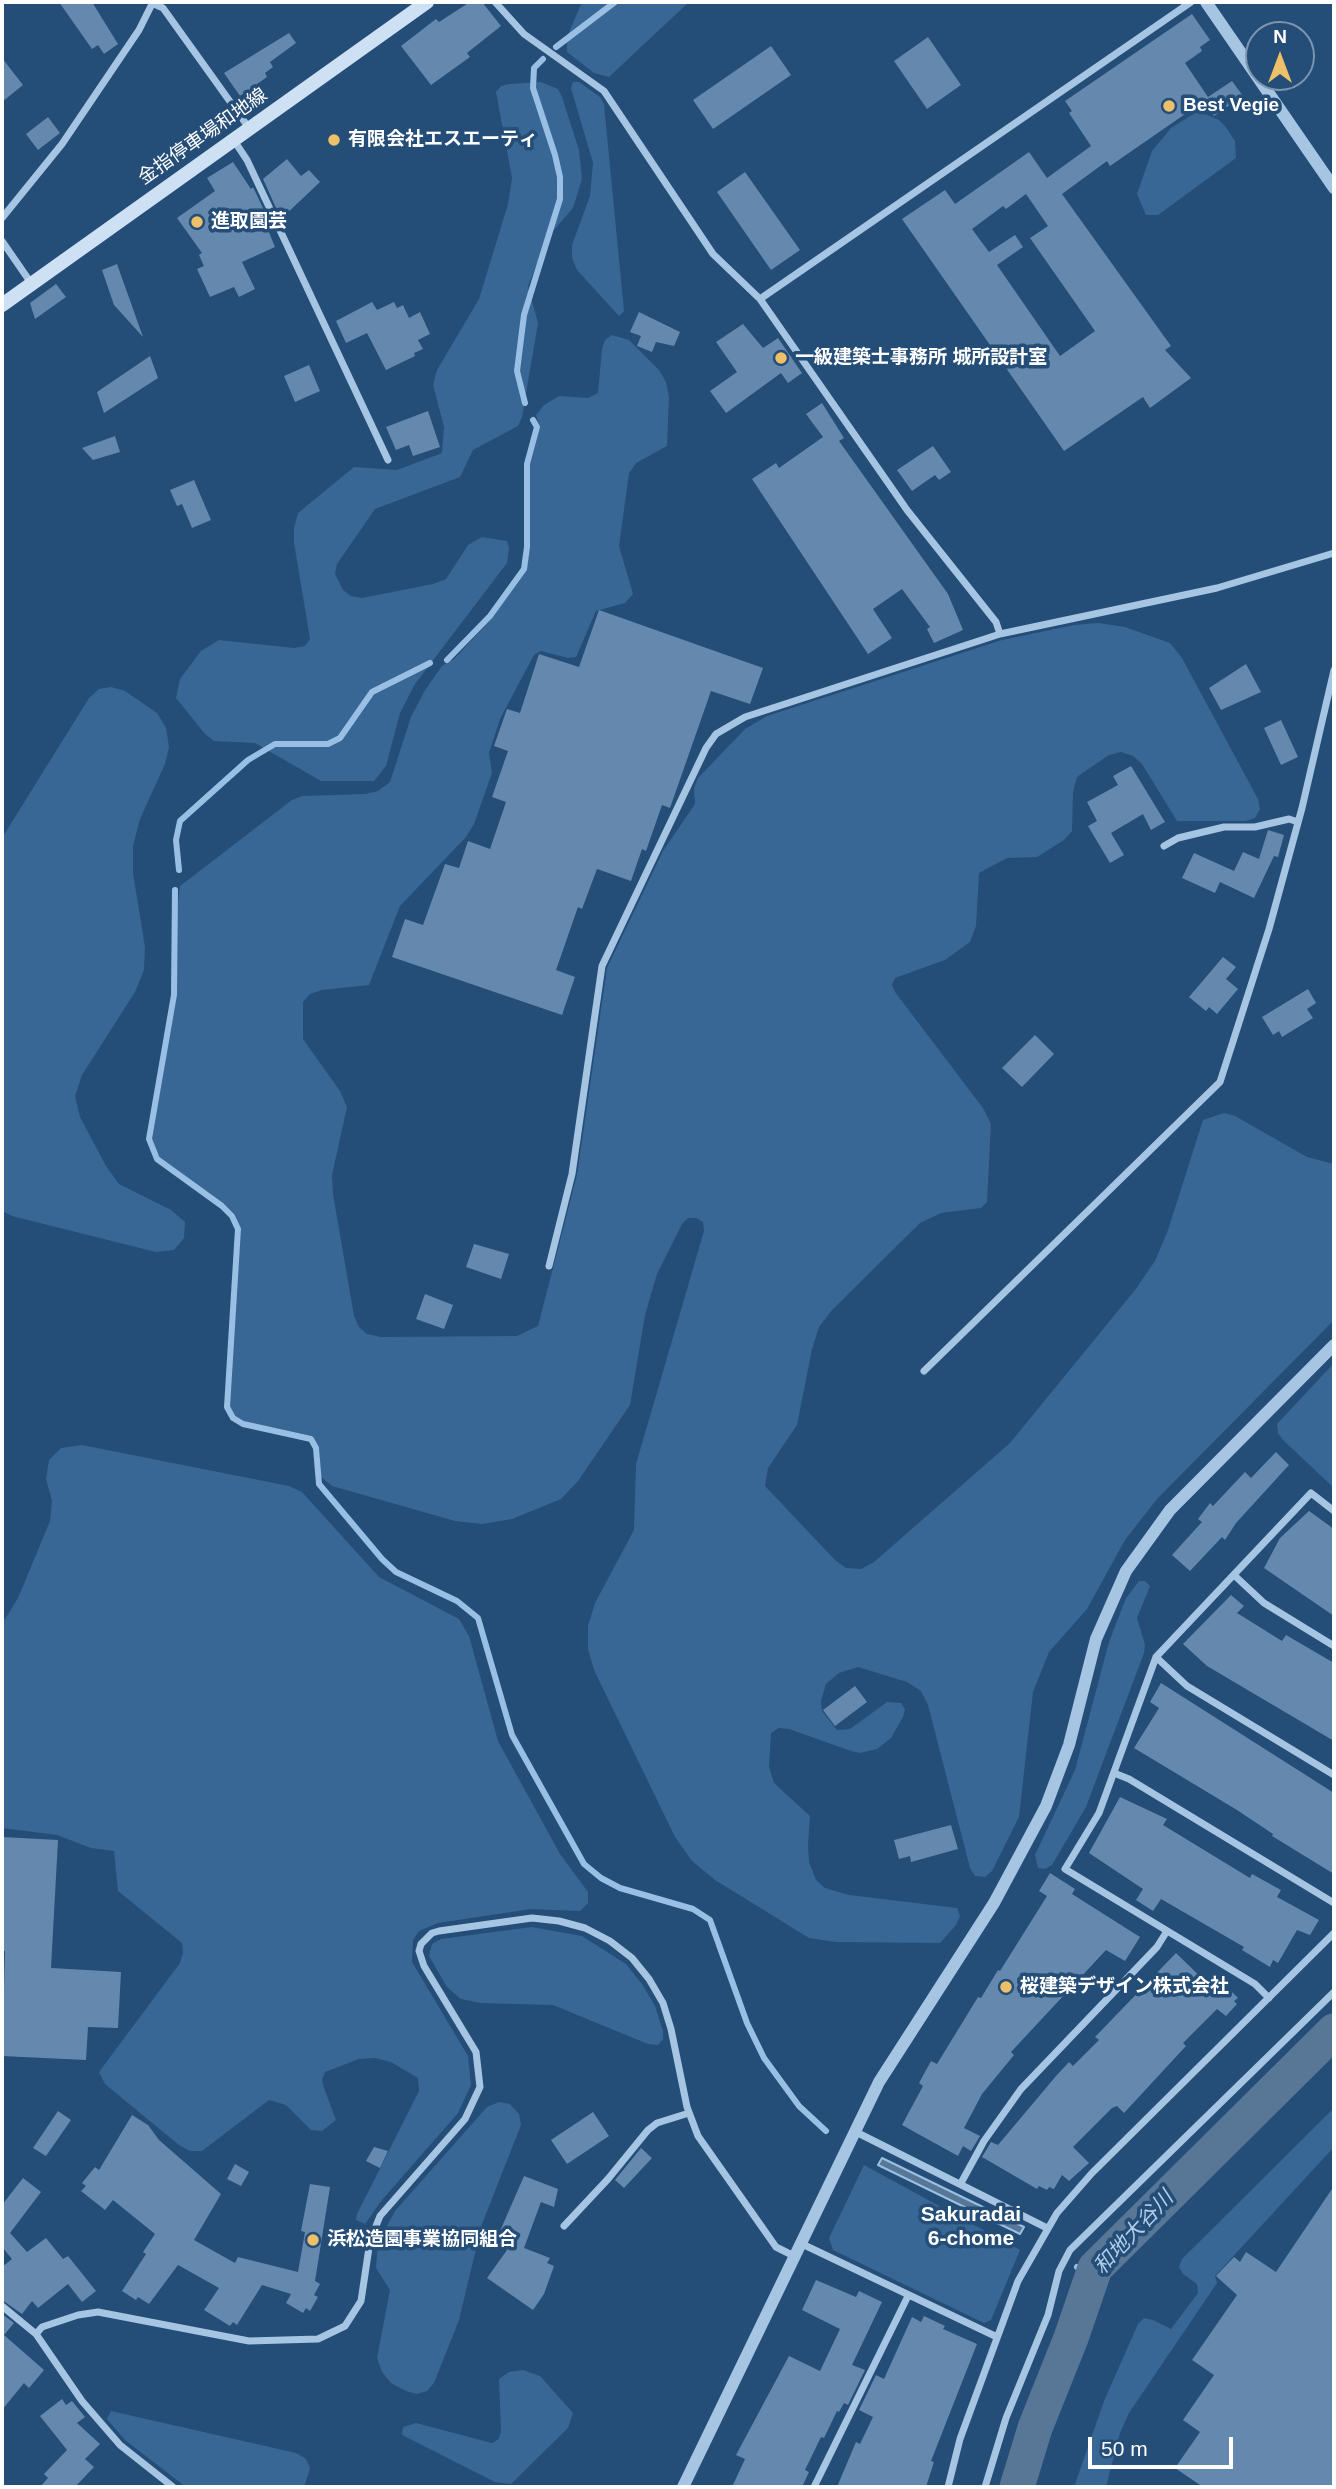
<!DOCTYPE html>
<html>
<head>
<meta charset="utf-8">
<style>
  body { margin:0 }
  #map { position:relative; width:1336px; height:2489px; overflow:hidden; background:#244d77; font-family:Arial,sans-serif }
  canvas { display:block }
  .frame { position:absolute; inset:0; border:4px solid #fff; pointer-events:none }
  .north { position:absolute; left:1245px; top:21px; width:70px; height:70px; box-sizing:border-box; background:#244d77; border:2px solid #7c94ad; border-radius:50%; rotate:0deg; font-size:19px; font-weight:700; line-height:28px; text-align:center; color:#fff }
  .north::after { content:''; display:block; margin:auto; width:24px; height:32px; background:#edc069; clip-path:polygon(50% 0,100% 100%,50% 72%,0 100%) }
  .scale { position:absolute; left:1088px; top:2437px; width:145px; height:32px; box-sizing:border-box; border:4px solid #fff; border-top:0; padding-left:9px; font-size:21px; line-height:24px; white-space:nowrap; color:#fff; -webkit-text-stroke:5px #244d77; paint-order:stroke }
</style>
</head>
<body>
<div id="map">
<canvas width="1336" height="2489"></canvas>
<div class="frame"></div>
<div class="north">N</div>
<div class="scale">50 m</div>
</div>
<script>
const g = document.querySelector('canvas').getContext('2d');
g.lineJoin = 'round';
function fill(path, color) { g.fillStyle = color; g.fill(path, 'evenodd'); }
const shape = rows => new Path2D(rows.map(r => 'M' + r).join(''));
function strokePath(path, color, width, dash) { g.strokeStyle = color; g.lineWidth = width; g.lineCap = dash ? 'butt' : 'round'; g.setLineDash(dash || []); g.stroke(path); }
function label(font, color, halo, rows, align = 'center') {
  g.font = font + ' Arial,"Noto Sans JP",sans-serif'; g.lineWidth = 7; g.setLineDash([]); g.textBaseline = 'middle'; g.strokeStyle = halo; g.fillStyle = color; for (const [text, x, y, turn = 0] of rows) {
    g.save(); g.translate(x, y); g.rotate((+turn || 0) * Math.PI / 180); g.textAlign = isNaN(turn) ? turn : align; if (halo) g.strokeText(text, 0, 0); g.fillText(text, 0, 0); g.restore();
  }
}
fill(shape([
  [582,2,689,2,609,77,594,73,567,52,567,37],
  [541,82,558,89,562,97,579,150,582,179,573,208,547,238,528,286,538,323,522,417,518,426,473,450,460,477,375,509,337,564,335,574,343,590,351,596,362,598,433,584,446,579,468,545,482,537,507,541,509,548,507,563,415,684,400,713,386,766,374,781,321,781,255,743,214,741,205,734,176,698,180,679,201,651,219,640,294,648,305,646,310,639,294,543,294,528,298,513,354,467,397,470,442,453,444,427,433,385,437,370,479,299,508,204,512,178,496,92,501,86,509,84],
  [573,82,579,82,600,97,604,104,624,311,619,316,577,270,572,258,572,245,590,196,593,163,571,88],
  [1198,111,1219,120,1225,126,1235,141,1236,158,1158,215,1146,215,1137,194,1152,151,1171,128],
  [612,335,629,340,659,370,666,382,669,397,667,446,636,463,629,473,619,546,633,594,625,603,596,611,576,657,568,658,541,651,534,655,500,719,489,753,492,773,474,824,466,837,400,906,369,985,322,990,310,994,303,1002,303,1039,340,1091,347,1107,332,1175,333,1194,354,1316,359,1327,367,1334,381,1337,517,1336,538,1326,577,1175,607,968,663,851,695,804,694,788,698,778,745,729,767,716,1002,640,1074,625,1098,623,1125,627,1170,643,1182,658,1258,799,1260,809,1255,818,1246,821,1177,821,1142,764,1133,756,1121,752,1109,755,1077,777,1073,792,1072,831,1064,840,1037,857,1007,858,979,873,976,926,970,942,945,960,895,978,892,985,895,992,983,1108,991,1124,987,1202,981,1208,941,1213,920,1223,832,1310,819,1327,812,1349,797,1425,768,1468,765,1486,835,1560,846,1568,861,1569,874,1562,1010,1443,1135,1290,1155,1261,1168,1230,1203,1120,1224,1113,1235,1116,1307,1157,1334,1164,1334,1320,1157,1499,1125,1540,1087,1609,1049,1652,1033,1692,1019,1817,992,1871,985,1877,975,1876,970,1868,928,1705,921,1691,907,1682,858,1667,839,1673,826,1684,821,1701,822,1711,837,1730,850,1729,887,1702,901,1703,905,1709,903,1717,891,1738,877,1749,860,1753,851,1751,789,1729,779,1728,771,1733,769,1767,774,1783,810,1816,808,1845,809,1862,816,1880,825,1888,849,1895,957,1908,960,1916,956,1925,940,1943,836,1942,809,1938,715,1880,692,1861,675,1837,594,1670,588,1649,588,1626,595,1603,634,1530,636,1464,704,1231,703,1222,696,1218,688,1218,682,1224,657,1274,645,1315,630,1405,578,1481,561,1499,512,1519,482,1524,455,1521,332,1486,321,1477,319,1448,313,1436,244,1422,235,1416,229,1406,229,1394,241,1229,235,1214,224,1204,159,1157,152,1139,177,995,176,919,180,886,292,800,302,796,365,794,378,791,390,782,411,717,425,690,442,666,454,659,492,618,526,571,530,547,530,465,540,427,536,415,544,405,559,396,588,398,598,393,602,349,605,340],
  [111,687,125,691,157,713,166,728,169,747,165,764,140,819,133,846,133,873,145,947,144,970,135,992,82,1075,75,1096,80,1117,106,1166,119,1184,171,1210,185,1222,184,1238,174,1250,156,1252,12,1216,2,1211,2,838,89,698,99,689],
  [1334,1363,1334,1488,1283,1440,1278,1433,1277,1424],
  [82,1445,289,1486,302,1492,379,1577,459,1619,469,1636,498,1741,560,1854,588,1892,588,1903,580,1911,531,1909,438,1923,419,1931,413,1940,412,1962,468,2056,471,2085,458,2113,382,2200,365,2224,356,2220,357,2214,419,2091,418,2078,391,2062,375,2058,359,2059,325,2072,322,2080,324,2088,336,2120,322,2131,311,2130,286,2105,269,2100,202,2151,190,2151,179,2145,105,2084,99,2072,180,1963,183,1953,182,1943,118,1891,114,1851,91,1848,57,1835,2,1828,2,1624,18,1598,50,1521,52,1501,46,1479,49,1460,61,1448],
  [1139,1581,1145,1581,1150,1586,1137,1618,1145,1645,1144,1653,1086,1807,1052,1865,1045,1869,1038,1868,1035,1855,1075,1770,1109,1642,1126,1598],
  [532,1927,582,1936,626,1964,642,1984,655,2006,663,2031,663,2039,658,2045,648,2044,553,2005,481,2003,461,1999,447,1987,429,1956,432,1944,441,1939],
  [499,2102,510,2104,519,2114,521,2125,482,2224,459,2320,434,2383,427,2391,417,2394,406,2391,391,2383,382,2372,377,2358,390,2290,376,2268,378,2243,395,2211,487,2107],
  [1334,2108,1334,2147,1215,2276,1217,2283,1129,2413,1120,2433,1106,2487,1074,2487,1104,2401,1138,2324,1144,2318,1153,2320,1171,2329,1198,2293,1197,2284,1183,2274,1179,2267,1182,2259],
  [864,2165,1020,2250,991,2320,984,2323,833,2250,829,2238],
  [523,2370,540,2376,573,2413,568,2428,511,2484,495,2482,402,2435,403,2427,416,2423,492,2443,499,2439,501,2431,499,2379,509,2372],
  [111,2411,296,2453,306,2459,310,2468,307,2478,304,2487,186,2487,125,2440,107,2419]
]), '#386795');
const water = shape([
  [882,2158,1024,2227,1020,2234,878,2165,882,2158]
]);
fill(water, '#587696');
strokePath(water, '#99c0e4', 2);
strokePath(shape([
  [556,47,615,2],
  [525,403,517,371,524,315,560,199,560,177,555,155,533,88,534,68,543,59],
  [447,660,490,616,524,569,527,547,527,464,537,427,533,420],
  [179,870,176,840,180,821,248,760,275,744,328,744,340,738,372,692,430,663],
  [175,890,174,995,149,1139,157,1159,222,1206,232,1216,238,1229,227,1407,233,1418,243,1424,311,1439,316,1448,319,1484,382,1559,396,1572,457,1601,478,1618,512,1735,584,1864,601,1878,620,1888,693,1909,710,1920,747,2023,764,2058,799,2106,826,2131],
  [1077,2267,1090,2276]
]), '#99c0e4', 6);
strokePath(shape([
  [1017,2487,1035,2428,1071,2338,1095,2268,1334,2031]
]), '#587696', 35);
fill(shape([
  [59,2,92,2,118,44,104,54,98,45,92,49],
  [470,2,482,2,501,26,467,53,470,57,431,85,401,46,436,19,439,22],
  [1192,14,1210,40,1200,47,1202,51,1185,63,1208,97,1232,81,1243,96,1214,116,1204,101,1110,166,1107,161,1062,194,1171,346,1165,350,1191,378,1150,408,1143,397,1064,451,902,219,945,190,955,204,1029,152,1047,178,1091,146,1069,113,1072,111,1065,101],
  [1026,194,1048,226,1030,238,1095,331,1060,356,997,265,1023,247,1015,235,989,252,972,229,1003,206,1006,209],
  [289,33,296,43,270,62,273,67,265,73,267,77,240,96,224,73],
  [928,37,961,85,927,109,894,61],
  [771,46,791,75,713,129,693,100],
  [2,58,23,85,2,102],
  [48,117,60,133,38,150,26,134],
  [287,159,301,176,309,170,320,182,281,219,263,179],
  [233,162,251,189,253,187,272,227,268,230,275,247,242,262,255,289,239,297,234,287,210,297,197,269,204,266,199,255,202,253,177,218,215,191,207,178],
  [745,172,800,250,771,270,717,192],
  [117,264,143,337,114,305,102,270],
  [56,284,66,297,35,319,30,303],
  [372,302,377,310,394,302,397,308,403,305,409,318,420,312,430,334,418,340,423,349,414,353,415,356,386,370,367,333,346,343,336,321],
  [639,312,680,332,674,346,656,342,652,352,637,346,641,336,630,332],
  [743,324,763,348,778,338,802,373,788,383,781,373,726,413,710,391,737,372,716,342],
  [150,356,158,378,104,413,97,392],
  [309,365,320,391,295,402,284,376],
  [822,403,844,438,839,441,948,594,963,630,934,643,927,629,930,627,902,589,873,609,892,638,868,654,752,479,776,463,779,468,823,437,806,414],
  [428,411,440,447,413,456,409,445,396,450,386,427],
  [115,436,120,452,93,460,82,448],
  [933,446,951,472,939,480,935,475,912,491,897,470],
  [194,480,211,520,192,528,182,504,177,506,170,490],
  [599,610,763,668,750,704,711,691,670,808,662,805,646,851,642,849,631,881,597,869,582,909,578,907,556,970,575,977,562,1015,392,957,405,919,423,925,445,864,459,868,468,841,490,849,506,802,492,797,508,751,494,746,507,709,520,713,539,654,579,667],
  [1246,664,1261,692,1221,710,1209,688],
  [1281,720,1298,757,1281,765,1264,728],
  [1131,766,1165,822,1151,830,1143,814,1111,833,1124,855,1110,863,1088,826,1097,821,1087,802,1118,785,1113,776],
  [1268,830,1284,835,1278,857,1274,856,1254,898,1220,882,1215,893,1182,878,1194,853,1234,871,1243,852,1259,859],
  [1223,957,1236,967,1226,979,1238,989,1217,1014,1209,1007,1206,1011,1189,997],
  [1308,989,1316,1003,1307,1009,1313,1018,1282,1037,1279,1031,1273,1035,1262,1017],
  [1035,1035,1054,1054,1022,1087,1002,1068],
  [474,1244,509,1254,501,1279,466,1267],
  [425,1294,453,1305,444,1329,416,1319],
  [1276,1452,1289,1465,1236,1523,1225,1540,1222,1537,1190,1571,1172,1555,1202,1522,1198,1519,1210,1503,1213,1506,1245,1472,1251,1478],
  [1309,1511,1334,1529,1334,1616,1264,1568,1280,1538],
  [1231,1595,1244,1606,1237,1613,1282,1641,1286,1635,1334,1663,1334,1741,1207,1666,1183,1644],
  [1161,1683,1334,1793,1334,1874,1272,1836,1273,1834,1237,1810,1134,1748,1159,1708,1150,1702],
  [855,1686,867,1702,835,1726,823,1710],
  [1120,1797,1167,1819,1163,1825,1250,1878,1252,1874,1281,1890,1277,1897,1319,1920,1310,1935,1297,1930,1278,1963,1273,1960,1270,1967,1242,1950,1244,1947,1161,1899,1153,1911,1136,1900,1143,1889,1089,1853],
  [951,1825,958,1849,911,1862,910,1856,899,1859,894,1840],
  [2,1837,58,1840,51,1968,121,1972,118,2028,88,2027,86,2060,2,2056,5,1951,2,1951],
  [1050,1873,1075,1889,1072,1894,1140,1937,1125,1961,1106,1950,1011,2052,1014,2055,982,2094,964,2128,980,2136,971,2151,963,2146,958,2156,902,2125,923,2086,919,2083,931,2061,937,2064,978,1997,981,1998,998,1970,1000,1971,1047,1896,1039,1891],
  [1176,1953,1213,1989,1221,1981,1238,1998,1234,2001,1237,2004,1226,2016,1217,2009,1183,2043,1186,2046,1124,2113,1117,2106,1112,2108,1073,2147,1089,2163,1069,2181,1062,2175,1054,2189,1049,2187,1047,2190,1039,2186,1037,2189,982,2157,991,2142,998,2145,1056,2076,1069,2062,1073,2066,1099,2040,1095,2037],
  [58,2111,71,2120,46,2156,33,2148],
  [593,2112,609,2136,567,2164,551,2140],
  [132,2115,148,2125,159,2140,221,2194,194,2240,235,2263,238,2257,298,2272,305,2232,301,2231,310,2184,330,2187,315,2281,320,2284,314,2295,318,2297,310,2311,306,2308,303,2313,286,2303,291,2294,262,2285,237,2325,233,2322,230,2326,204,2310,219,2288,178,2265,149,2304,138,2297,136,2300,122,2291,146,2254,143,2252,155,2234,113,2200,105,2210,81,2191,86,2186,82,2183,95,2167,99,2170],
  [374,2147,388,2151,380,2168,366,2161],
  [641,2148,652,2158,624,2188,615,2180],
  [235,2164,249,2172,241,2186,227,2179],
  [524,2176,558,2189,554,2207,541,2202,524,2248,550,2258,547,2263,554,2266,544,2294,533,2310,487,2278,507,2250,494,2245],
  [23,2178,41,2192,10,2233,27,2252,46,2238,63,2259,68,2256,96,2291,82,2302,68,2284,38,2308,32,2301,22,2314,2,2300,2,2267,12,2259,2,2247,2,2205],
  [1334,2186,1334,2487,1203,2487,1175,2468,1200,2432,1183,2420,1214,2375,1192,2360,1237,2295,1216,2276,1234,2257,1240,2262,1246,2252,1276,2272],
  [816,2280,856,2297,859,2291,882,2302,852,2365,865,2370,848,2405,844,2403,839,2412,837,2411,824,2438,821,2437,805,2470,809,2472,802,2487,732,2487,745,2459,736,2455,789,2356,820,2371,840,2329,802,2310],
  [2,2314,14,2323,4,2335,44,2370,29,2388,24,2383,2,2410],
  [924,2316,945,2326,943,2329,977,2344,931,2461,934,2462,926,2487,837,2487,856,2442,860,2444,873,2417,859,2410,876,2375,884,2379,912,2317,921,2322],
  [62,2399,66,2405,72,2401,85,2417,77,2423,100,2444,85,2459,94,2467,75,2487,40,2487,48,2478,44,2474,67,2450,40,2416]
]), '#6589ae');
strokePath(shape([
  [495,2,524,34,604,91,713,254,760,299,907,510,996,622,1000,634],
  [152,3,163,8,249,128],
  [233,139,247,160,388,460],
  [2,218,62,144,139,30,153,2],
  [2,241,31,283],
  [760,299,1191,2],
  [1164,846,1178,838,1224,827,1255,827,1289,819,1298,822],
  [549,1266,572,1174,602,966,706,748,716,734,745,717,1000,634,1217,588,1334,553],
  [924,1371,1220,1082,1269,929,1302,808,1334,670],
  [1234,1575,1264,1603,1334,1646],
  [1156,1657,1187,1686,1334,1775],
  [1114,1773,1129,1779,1334,1903],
  [1269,1998,1255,1984,1065,1869,1099,1813,1156,1657,1311,1493,1334,1511],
  [854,2131,1047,2228],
  [961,2183,984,2141,1021,2089,1157,1947,1167,1931],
  [564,2226,608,2179,648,2130,657,2123,689,2113],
  [800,2243,997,2337],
  [2,2306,36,2334,82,2401,120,2445,173,2487],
  [36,2334,42,2327,78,2315,98,2312,249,2341,318,2339,345,2326,361,2301,370,2241,380,2216,465,2119,480,2087,476,2052,424,1966,419,1951,421,1944,432,1933,439,1931,532,1918,559,1921,585,1928,610,1941,632,1958,649,1979,663,2003,671,2029,687,2107,698,2136,776,2247,794,2256],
  [814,2487,908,2296],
  [948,2487,960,2439,1018,2281,1057,2213,1092,2173,1334,1933],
  [985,2487,1006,2418,1048,2315,1059,2271,1070,2250,1334,1992]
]), '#a5c5e3', 7);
strokePath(shape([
  [1206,2,1334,188],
  [683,2487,879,2082,994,1903,1046,1806,1069,1745,1096,1639,1126,1571,1170,1510,1334,1345]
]), '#a5c5e3', 12);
strokePath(shape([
  [2,305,427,2]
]), '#cee0f3', 14);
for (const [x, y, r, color] of [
  [1169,106,7,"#edc069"],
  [334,140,7,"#edc069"],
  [197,222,7,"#edc069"],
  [781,358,7,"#edc069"],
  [1006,1987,7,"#edc069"],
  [313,2240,7,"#edc069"]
]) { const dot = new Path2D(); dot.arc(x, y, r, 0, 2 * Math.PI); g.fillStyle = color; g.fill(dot); strokePath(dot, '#244d77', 2.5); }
label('bold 19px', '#fff', '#244d77', [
  ["Best Vegie",1183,106],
  ["有限会社エスエーティ",348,140],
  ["進取園芸",211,222],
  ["一級建築士事務所 城所設計室",795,358],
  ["桜建築デザイン株式会社",1020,1987],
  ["浜松造園事業協同組合",327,2240]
], 'left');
label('19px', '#fff', '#244d77', [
  ["金指停車場和地線",203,137,-35]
]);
label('bold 21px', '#fff', '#244d77', [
  ["Sakuradai",971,2215],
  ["6-chome",971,2239]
]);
label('italic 21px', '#b0ceeb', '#244d77', [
  ["和地大谷川",1134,2233,-47]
]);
</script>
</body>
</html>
